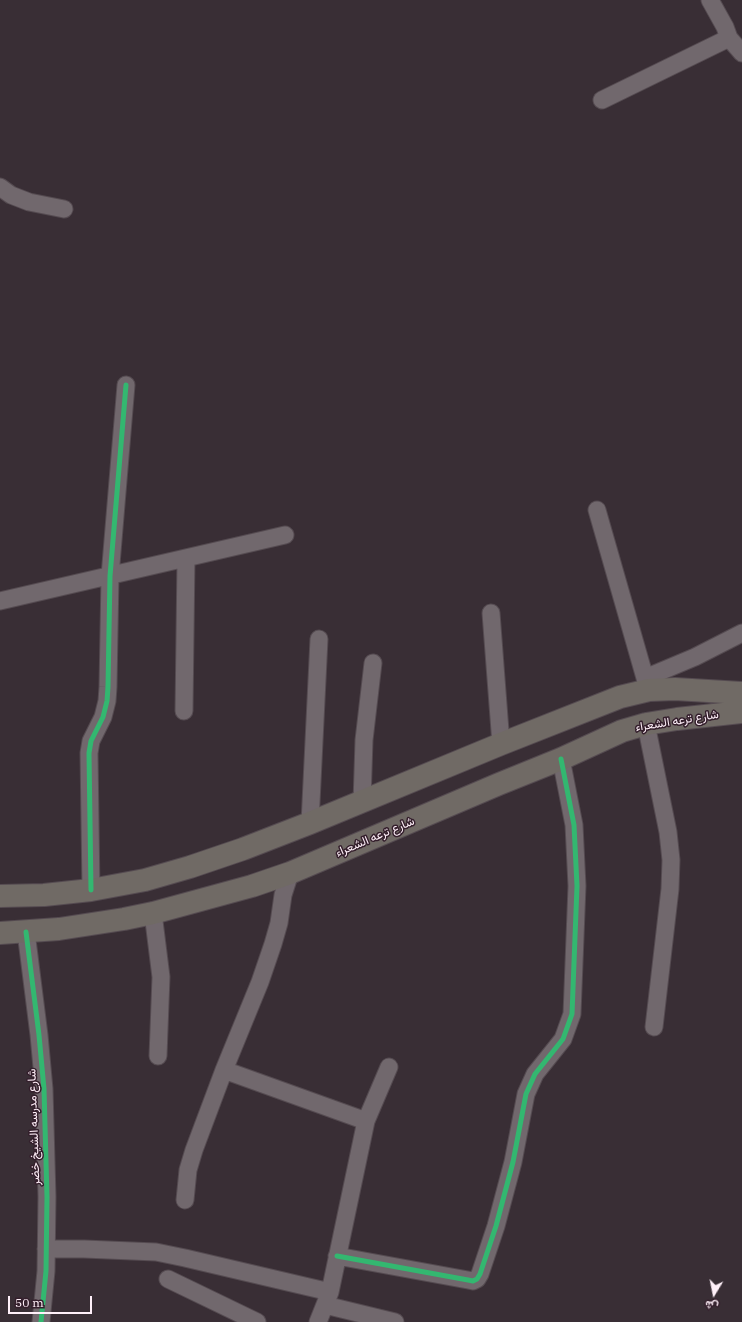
<!DOCTYPE html>
<html>
<head>
<meta charset="utf-8">
<style>
  body { margin:0 }
  #map { position:relative; width:742px; height:1322px; overflow:hidden; background:#392e35; font-family:"IBM Plex Serif",Vazirmatn,serif }
  canvas { display:block }
  .north { position:absolute; left:694px; top:1274px; width:40px; height:40px; -webkit-text-stroke:3px #341f2c; paint-order:stroke; rotate:190deg; font-size:11px; font-weight:700; line-height:16px; text-align:center; color:#fff0f9 }
  .north::after { content:''; display:block; margin:auto; width:14px; height:18px; background:#fff0f9; clip-path:polygon(50% 0,100% 100%,50% 72%,0 100%) }
  .scale { position:absolute; left:8px; top:1296px; width:84px; height:18px; box-sizing:border-box; border:2px solid #fff0f9; border-top:0; padding-left:5px; font-size:12px; line-height:14px; white-space:nowrap; color:#fff0f9; -webkit-text-stroke:3px #341f2c; paint-order:stroke }
</style>
</head>
<body>
<div id="map">
<canvas width="742" height="1322"></canvas>
<div class="north">ش</div>
<div class="scale">50 m</div>
</div>
<script>
const g = document.querySelector('canvas').getContext('2d');
g.lineJoin = 'round';
const shape = rows => new Path2D(rows.map(r => 'M' + r).join(''));
function strokePath(path, color, width, dash) { g.strokeStyle = color; g.lineWidth = width; g.lineCap = dash ? 'butt' : 'round'; g.setLineDash(dash || []); g.stroke(path); }
function label(font, color, halo, rows, align = 'center') {
  g.font = font + ' "IBM Plex Serif",Vazirmatn,serif'; g.lineWidth = 3; g.setLineDash([]); g.textBaseline = 'middle'; g.strokeStyle = halo; g.fillStyle = color; for (const [text, x, y, turn = 0] of rows) {
    g.save(); g.translate(x, y); g.rotate((+turn || 0) * Math.PI / 180); g.textAlign = isNaN(turn) ? turn : align; if (halo) g.strokeText(text, 0, 0); g.fillText(text, 0, 0); g.restore();
  }
}
const minor = shape([
  [710,0,725,27,729,38,742,53],
  [602,100,729,38],
  [0,187,11,195,29,202,64,209],
  [597,510,645,678],
  [0,601,285,535],
  [491,613,501,744],
  [648,689,645,678,695,657,742,633],
  [184,711,186,558],
  [646,724,668,832,671,860,670,889,654,1027],
  [362,802,364,740,373,663],
  [310,823,319,639],
  [91,890,89,753,91,741,103,717,107,701,108,687,110,576,126,385],
  [153,913,161,977,158,1056],
  [26,932,39,1035,44,1089,47,1197,46,1271,41,1322],
  [224,1070,366,1121],
  [185,1200,188,1170,194,1150,224,1070,260,982,273,944,279,923,283,895,290,873],
  [46,1249,84,1249,156,1252,185,1258,330,1292],
  [337,1256,468,1280,473,1281,477,1279,480,1274,496,1226,513,1162,526,1094,535,1074,563,1039,572,1014,577,886,574,825,561,759],
  [168,1279,257,1322],
  [325,1305,395,1322],
  [318,1322,330,1292,366,1121,389,1067]
]);
const highway = shape([
  [0,896,44,895,91,890,145,880,190,867,243,849,310,823,501,744,620,697,649,690,675,689,742,693],
  [0,933,59,929,124,919,153,913,252,886,290,873,499,784,561,759,622,731,646,724,677,719,742,712]
]);
strokePath(minor, '#554b51', 19);
strokePath(highway, '#554b51', 24);
strokePath(minor, '#71686d', 17);
strokePath(highway, '#706a65', 22);
strokePath(shape([
  [91,890,89,753,91,741,103,717,107,701,108,687,110,576,126,385],
  [26,932,39,1035,44,1089,47,1197,46,1271,41,1322],
  [337,1256,468,1280,473,1281,477,1279,480,1274,496,1226,513,1162,526,1094,535,1074,563,1039,572,1014,577,886,574,825,561,759]
]), '#33b770', 5);
label('12px', '#fff0f9', '#341f2c', [
  ["شارع ترعه الشعراء",677,721,-9],
  ["شارع ترعه الشعراء",375,837,-23],
  ["شارع مدرسه الشيخ خضر",34,1127,-92]
]);
</script>
</body>
</html>
